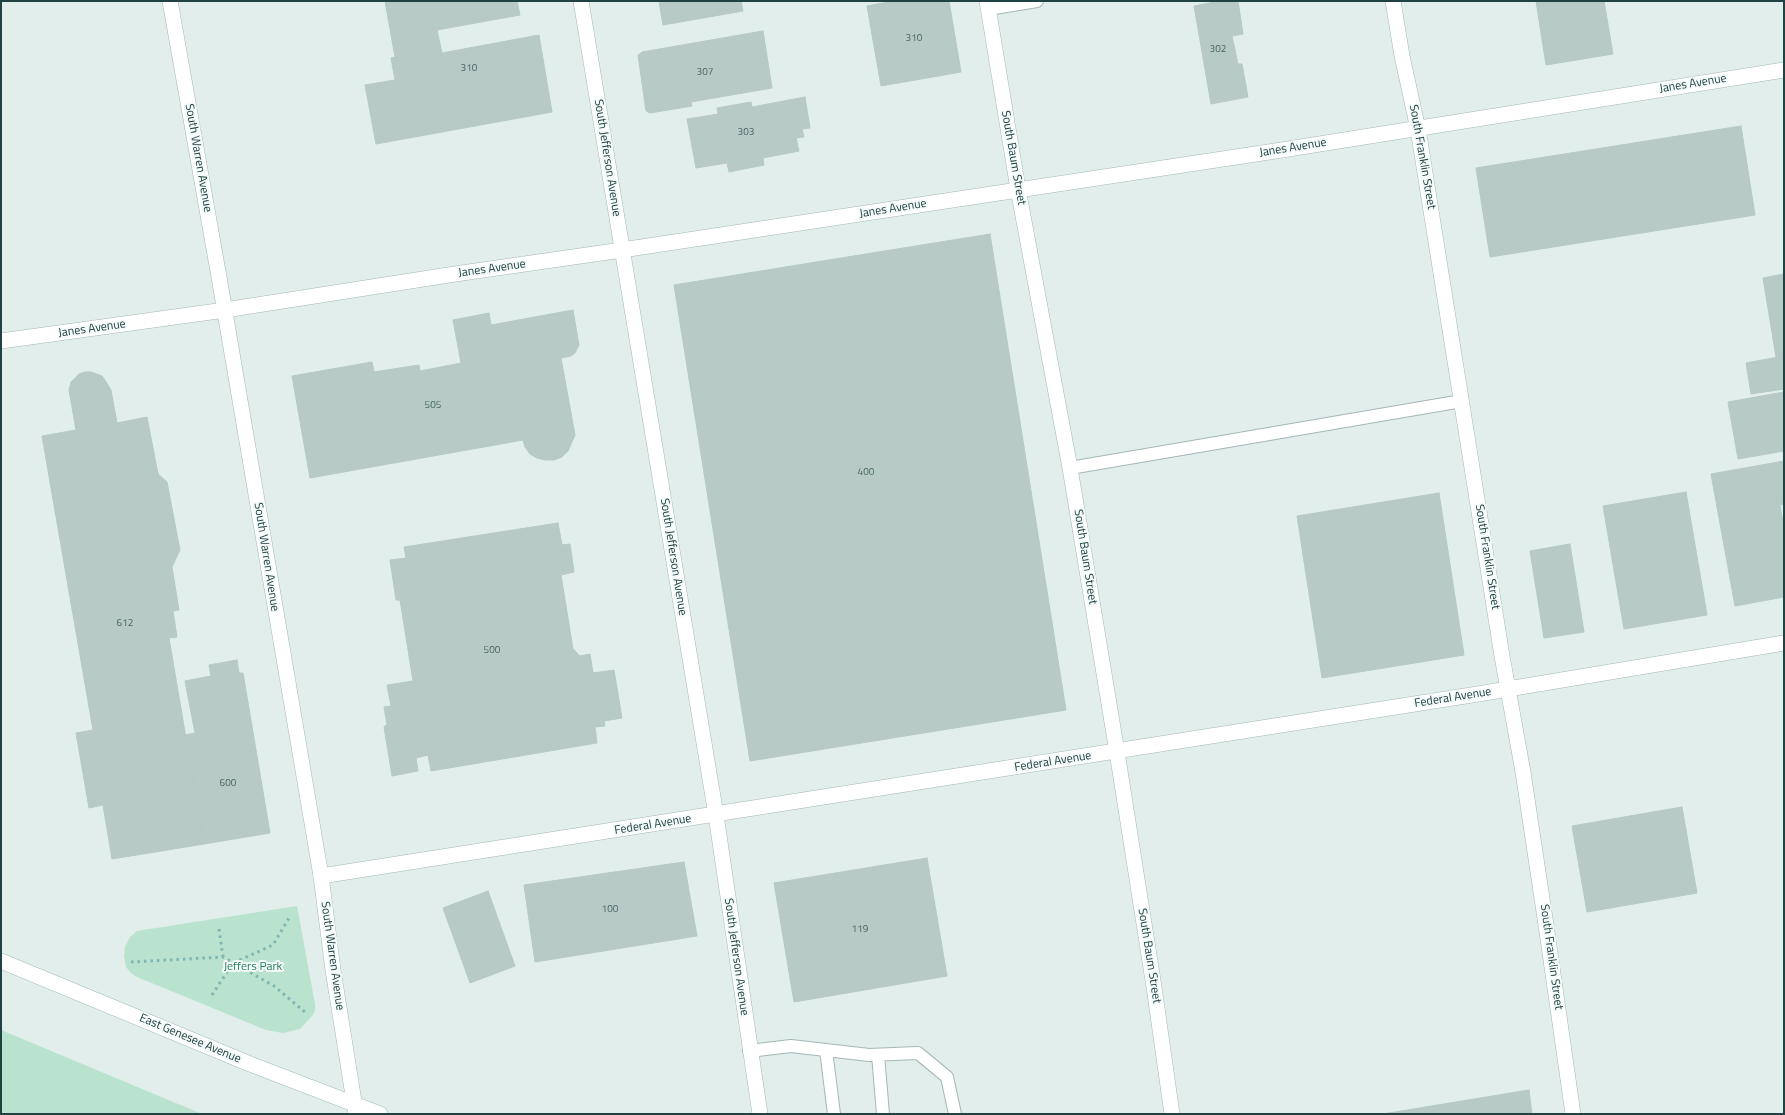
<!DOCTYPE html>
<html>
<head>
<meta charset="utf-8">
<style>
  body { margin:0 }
  #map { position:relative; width:1785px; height:1115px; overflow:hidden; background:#e2eeec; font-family:"Titillium Web",sans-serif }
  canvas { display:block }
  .frame { position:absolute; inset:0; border:2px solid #204242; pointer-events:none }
</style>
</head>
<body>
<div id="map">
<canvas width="1785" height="1115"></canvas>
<div class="frame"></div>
</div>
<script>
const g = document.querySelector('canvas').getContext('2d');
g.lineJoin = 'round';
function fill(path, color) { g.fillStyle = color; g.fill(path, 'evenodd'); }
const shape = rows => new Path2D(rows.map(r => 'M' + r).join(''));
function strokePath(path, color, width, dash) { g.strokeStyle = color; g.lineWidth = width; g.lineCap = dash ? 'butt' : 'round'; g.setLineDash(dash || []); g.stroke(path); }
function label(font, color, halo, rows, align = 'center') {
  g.font = font + ' "Titillium Web",sans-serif'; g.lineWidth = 4; g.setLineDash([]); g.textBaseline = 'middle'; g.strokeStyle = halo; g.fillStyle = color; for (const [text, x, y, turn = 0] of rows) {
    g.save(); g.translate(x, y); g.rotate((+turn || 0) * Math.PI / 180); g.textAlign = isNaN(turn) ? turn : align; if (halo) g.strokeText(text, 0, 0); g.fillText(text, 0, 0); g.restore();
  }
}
fill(shape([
  [297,906,315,1004,315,1010,313,1015,300,1029,283,1033,266,1030,137,977,131,973,126,967,124,956,125,947,130,937,137,931],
  [1,1030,202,1114,1,1114]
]), '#b9e2cf');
const building = shape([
  [385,1,517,1,520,15,437,30,442,53,539,35,552,112,376,144,365,85,395,80,391,58,395,57,385,1],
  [659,1,741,1,743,11,663,25,659,1],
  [894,1,949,1,961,72,881,86,867,6,894,1],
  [1220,1,1238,1,1243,34,1232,36,1238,64,1242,64,1248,97,1211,104,1194,6,1220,1],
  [1536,1,1604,1,1613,54,1546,65,1536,1],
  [763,31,772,88,691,102,692,106,650,113,646,111,638,55,642,52,763,31],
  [805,97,810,128,802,129,804,137,796,138,799,151,763,158,764,165,729,172,727,163,696,168,687,119,718,114,717,108,751,102,752,107,805,97],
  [1741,126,1755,215,1490,257,1476,168,1741,126],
  [990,234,1066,710,750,761,674,285,990,234],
  [1784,274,1784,356,1776,357,1763,278,1784,274],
  [573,310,579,345,575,353,571,356,561,358,575,435,568,451,562,457,554,460,545,460,537,458,530,454,525,447,523,440,310,478,292,376,372,362,374,372,419,365,420,371,461,363,453,320,489,313,491,325,573,310],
  [1784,356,1784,389,1751,394,1746,363,1784,356],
  [85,372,91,372,102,376,105,380,111,390,117,423,147,417,158,474,167,482,180,550,172,567,179,610,173,611,177,637,169,638,204,844,112,859,103,805,89,808,76,733,93,730,42,436,76,430,69,390,71,382,79,374,85,372],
  [1784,392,1784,451,1738,459,1728,402,1784,392],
  [1784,461,1784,504,1780,505,1784,528,1784,597,1735,606,1711,474,1784,461],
  [1686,492,1707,615,1624,629,1603,506,1686,492],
  [1439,493,1464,655,1322,678,1297,516,1439,493],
  [558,523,562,545,570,544,574,572,561,575,573,649,580,656,590,654,593,673,614,670,622,718,604,721,605,726,595,727,597,743,431,771,428,755,416,758,418,771,392,776,384,727,387,724,384,707,391,706,387,685,413,681,400,600,396,600,390,560,406,558,404,547,558,523],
  [1570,544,1584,632,1544,638,1530,551,1570,544],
  [237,660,239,673,243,673,270,833,204,844,185,735,195,733,185,681,211,676,209,665,237,660],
  [1682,807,1697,893,1587,912,1572,826,1682,807],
  [927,858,947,976,794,1002,774,883,927,858],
  [684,862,697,936,535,962,524,885,684,862],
  [488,891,515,966,470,983,443,908,488,891],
  [1529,1090,1532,1114,1383,1114,1529,1090]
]);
fill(building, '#b7cac6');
strokePath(building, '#b4c9c6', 1);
const service = shape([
  [988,9,1037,1],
  [1070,468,1462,401],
  [826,1050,834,1114],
  [749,1051,791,1046,869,1055,918,1053,947,1077,955,1114],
  [878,1055,883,1114]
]);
const minor = shape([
  [987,1,1018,189,1070,468,1117,752,1154,987,1172,1114],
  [1393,1,1402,56,1418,129,1502,656,1523,772,1546,925,1573,1114],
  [321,876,1478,694,1784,643]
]);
const tertiary = shape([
  [170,1,219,277,321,876,333,970,356,1114],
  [581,1,716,815,760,1114],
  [1,341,225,310,455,274,622,250,1282,150,1784,70]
]);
const secondary = shape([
  [1,961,250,1064,380,1114]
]);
strokePath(service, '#a4b7b6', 14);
strokePath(minor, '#a4b7b6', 16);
strokePath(tertiary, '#a4b7b6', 16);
strokePath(secondary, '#9fbbba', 16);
strokePath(shape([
  [219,929,223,957],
  [131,962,223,957,274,986,305,1012],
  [212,995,233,963,273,945,289,918]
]), '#7fb6b3', 3, [2.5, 4]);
strokePath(service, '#fff', 12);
strokePath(minor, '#fff', 15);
strokePath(tertiary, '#fff', 15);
strokePath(secondary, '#fff', 15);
label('10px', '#466463', null, [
  ["310",914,39],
  ["302",1218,50],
  ["310",469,69],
  ["307",705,73],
  ["303",746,133],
  ["505",433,406],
  ["400",866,473],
  ["612",125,624],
  ["500",492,651],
  ["600",228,784],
  ["100",610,910],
  ["119",860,930]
]);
label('12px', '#204242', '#f4faf9', [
  ["Janes Avenue",1693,84,-9],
  ["Janes Avenue",1293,148,-9],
  ["South Franklin Street",1422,157,80],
  ["South Warren Avenue",198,158,80],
  ["South Jefferson Avenue",607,158,81],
  ["South Baum Street",1013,158,80],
  ["Janes Avenue",893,209,-9],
  ["Janes Avenue",492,269,-8],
  ["Janes Avenue",92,329,-8],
  ["South Warren Avenue",266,557,81],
  ["South Jefferson Avenue",673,557,81],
  ["South Baum Street",1085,557,81],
  ["South Franklin Street",1487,557,81],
  ["Federal Avenue",1453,698,-9],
  ["Federal Avenue",1053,762,-9],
  ["Federal Avenue",653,825,-9],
  ["South Warren Avenue",332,956,82],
  ["South Baum Street",1149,956,81],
  ["South Jefferson Avenue",736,957,82],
  ["South Franklin Street",1551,957,82],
  ["East Genesee Avenue",190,1039,23]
]);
label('12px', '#257e5f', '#f4faf9', [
  ["Jeffers Park",253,967]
]);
</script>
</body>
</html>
